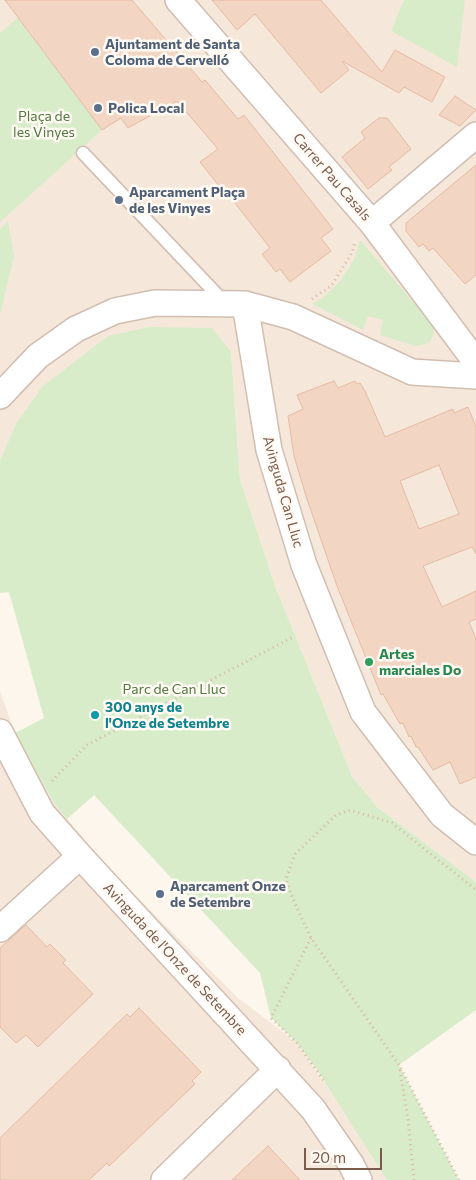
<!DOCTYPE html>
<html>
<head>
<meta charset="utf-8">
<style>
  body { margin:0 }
  #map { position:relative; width:476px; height:1180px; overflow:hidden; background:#fdf6ec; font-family:Commissioner,sans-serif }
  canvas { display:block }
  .scale { position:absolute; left:304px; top:1148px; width:78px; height:22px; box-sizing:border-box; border:2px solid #7a5c4d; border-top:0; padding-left:6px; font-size:15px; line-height:18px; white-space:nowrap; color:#7a5c4d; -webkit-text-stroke:4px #fffaf3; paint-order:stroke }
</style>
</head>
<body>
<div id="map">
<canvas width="476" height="1180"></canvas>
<div class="scale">20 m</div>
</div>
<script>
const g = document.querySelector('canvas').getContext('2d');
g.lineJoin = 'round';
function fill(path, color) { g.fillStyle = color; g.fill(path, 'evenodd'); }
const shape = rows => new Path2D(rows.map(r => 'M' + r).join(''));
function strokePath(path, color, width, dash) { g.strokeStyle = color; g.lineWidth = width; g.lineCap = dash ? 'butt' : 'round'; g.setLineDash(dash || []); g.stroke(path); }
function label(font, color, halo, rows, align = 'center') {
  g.font = font + ' Commissioner,sans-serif'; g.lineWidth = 5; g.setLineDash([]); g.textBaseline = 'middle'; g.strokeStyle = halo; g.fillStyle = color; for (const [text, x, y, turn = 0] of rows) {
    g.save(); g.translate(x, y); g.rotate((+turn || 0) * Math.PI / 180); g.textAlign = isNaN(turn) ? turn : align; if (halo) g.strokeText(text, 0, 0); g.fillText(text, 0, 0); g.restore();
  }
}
fill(shape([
  [0,0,476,0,476,882,377,807,352,776,275,586,240,479,231,352,16,424,0,460],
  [0,692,15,733,54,803,107,867,237,997,297,1043,347,1115,387,1180,0,1180]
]), '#f5e8da');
fill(shape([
  [404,0,465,0,457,67,391,31],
  [18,18,102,130,0,222,0,33],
  [8,221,14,256,0,315,0,229],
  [360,240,432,324,434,334,429,343,416,346,380,335,383,320,368,316,363,330,312,304,324,297,341,280,354,260],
  [149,327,212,328,231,352,240,479,275,586,352,776,377,807,476,882,476,1010,399,1065,459,1180,387,1180,319,1073,297,1043,271,1018,260,973,94,795,67,819,54,803,15,733,44,718,9,592,0,593,0,460,16,424,42,387,108,336]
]), '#d8ecc9');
const building = shape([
  [5,0,132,0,202,82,205,80,238,119,244,115,333,229,321,238,331,251,290,282,280,269,276,272,262,254,270,248,224,189,223,191,200,162,218,149,177,101,128,128,121,118,102,130,5,0],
  [212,0,321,0,382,72,395,50,445,77,432,102,404,87,399,93,342,61,349,70,321,93,255,14,237,30,212,0],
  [455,96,476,110,460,126,439,115,455,96],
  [379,118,387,118,411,149,389,167,392,170,368,189,342,157,365,138,361,132,379,118],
  [476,165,476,275,465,284,433,248,429,251,423,244,419,247,406,231,406,223,476,165],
  [334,381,338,388,355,381,357,384,360,383,365,391,385,437,453,409,454,413,468,407,476,427,476,554,472,547,423,566,442,607,476,591,476,619,469,622,476,639,476,777,460,784,450,762,433,770,418,747,416,747,411,736,409,737,403,723,400,724,383,694,381,695,337,586,306,496,294,456,288,416,303,409,297,395,334,381],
  [439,465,459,514,419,529,400,481,439,465],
  [26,925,47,947,50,944,66,960,63,963,93,994,38,1047,26,1035,16,1043,0,1027,0,948,26,925],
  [139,1008,201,1072,192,1081,195,1084,109,1166,107,1163,89,1180,0,1180,0,1138,127,1014,130,1017,139,1008],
  [268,1146,300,1180,232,1180,268,1146]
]);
fill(building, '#f3d5c3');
strokePath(building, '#e6bba3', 1);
const service = shape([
  [83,153,224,302]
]);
const minor = shape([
  [178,0,372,223,476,362],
  [372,223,476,135],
  [476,376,412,372,293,317,245,304,269,450,304,565,363,712,442,815,476,842],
  [0,396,38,356,76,329,115,311,155,303,245,304],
  [0,732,42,813,80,856,313,1109,351,1164,359,1180],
  [0,929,80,856],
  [164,1180,278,1069]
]);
strokePath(service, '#d1beb0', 15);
strokePath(minor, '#d1beb0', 28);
strokePath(shape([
  [312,299,331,286,352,253,355,242],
  [52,781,87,745,295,636],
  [311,938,271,1018,297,1043,324,1081],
  [400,1070,408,1120,414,1180],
  [459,1180,399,1065,311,938,292,897,286,879,295,854,336,815,350,810,392,823,476,890]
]), '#d9b8a5', 3, [1, 4]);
strokePath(service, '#fff', 12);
strokePath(minor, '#fff', 25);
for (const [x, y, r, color] of [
  [95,52,5,"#5c6f8a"],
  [98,108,5,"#5c6f8a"],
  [119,200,5,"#5c6f8a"],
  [369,662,5,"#2e9e5b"],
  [95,715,5,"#0f9aa8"],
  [160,894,5,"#5c6f8a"]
]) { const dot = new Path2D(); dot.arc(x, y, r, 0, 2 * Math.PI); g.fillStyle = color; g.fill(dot); strokePath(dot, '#fffaf3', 2); }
label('bold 14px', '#4e5e75', '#fffaf3', [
  ["Ajuntament de Santa",105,44],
  ["Coloma de Cervelló",105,60],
  ["Polica Local",108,108],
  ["Aparcament Plaça",129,192],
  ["de les Vinyes",129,208],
  ["Aparcament Onze",170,886],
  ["de Setembre",170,902]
], 'left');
label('14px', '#537a41', '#fffaf3', [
  ["Plaça de",44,116],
  ["les Vinyes",44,132],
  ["Parc de Can Lluc",174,689]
]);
label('14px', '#7a5c4d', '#fffaf3', [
  ["Carrer Pau Casals",332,177,49],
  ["Avinguda Can Lluc",283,492,74],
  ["Avinguda de l'Onze de Setembre",175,959,47]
]);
label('bold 14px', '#27864d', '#fffaf3', [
  ["Artes",379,654],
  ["marciales Do",379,670]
], 'left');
label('bold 14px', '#0d838f', '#fffaf3', [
  ["300 anys de",105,707],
  ["l'Onze de Setembre",105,723]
], 'left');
</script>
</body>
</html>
